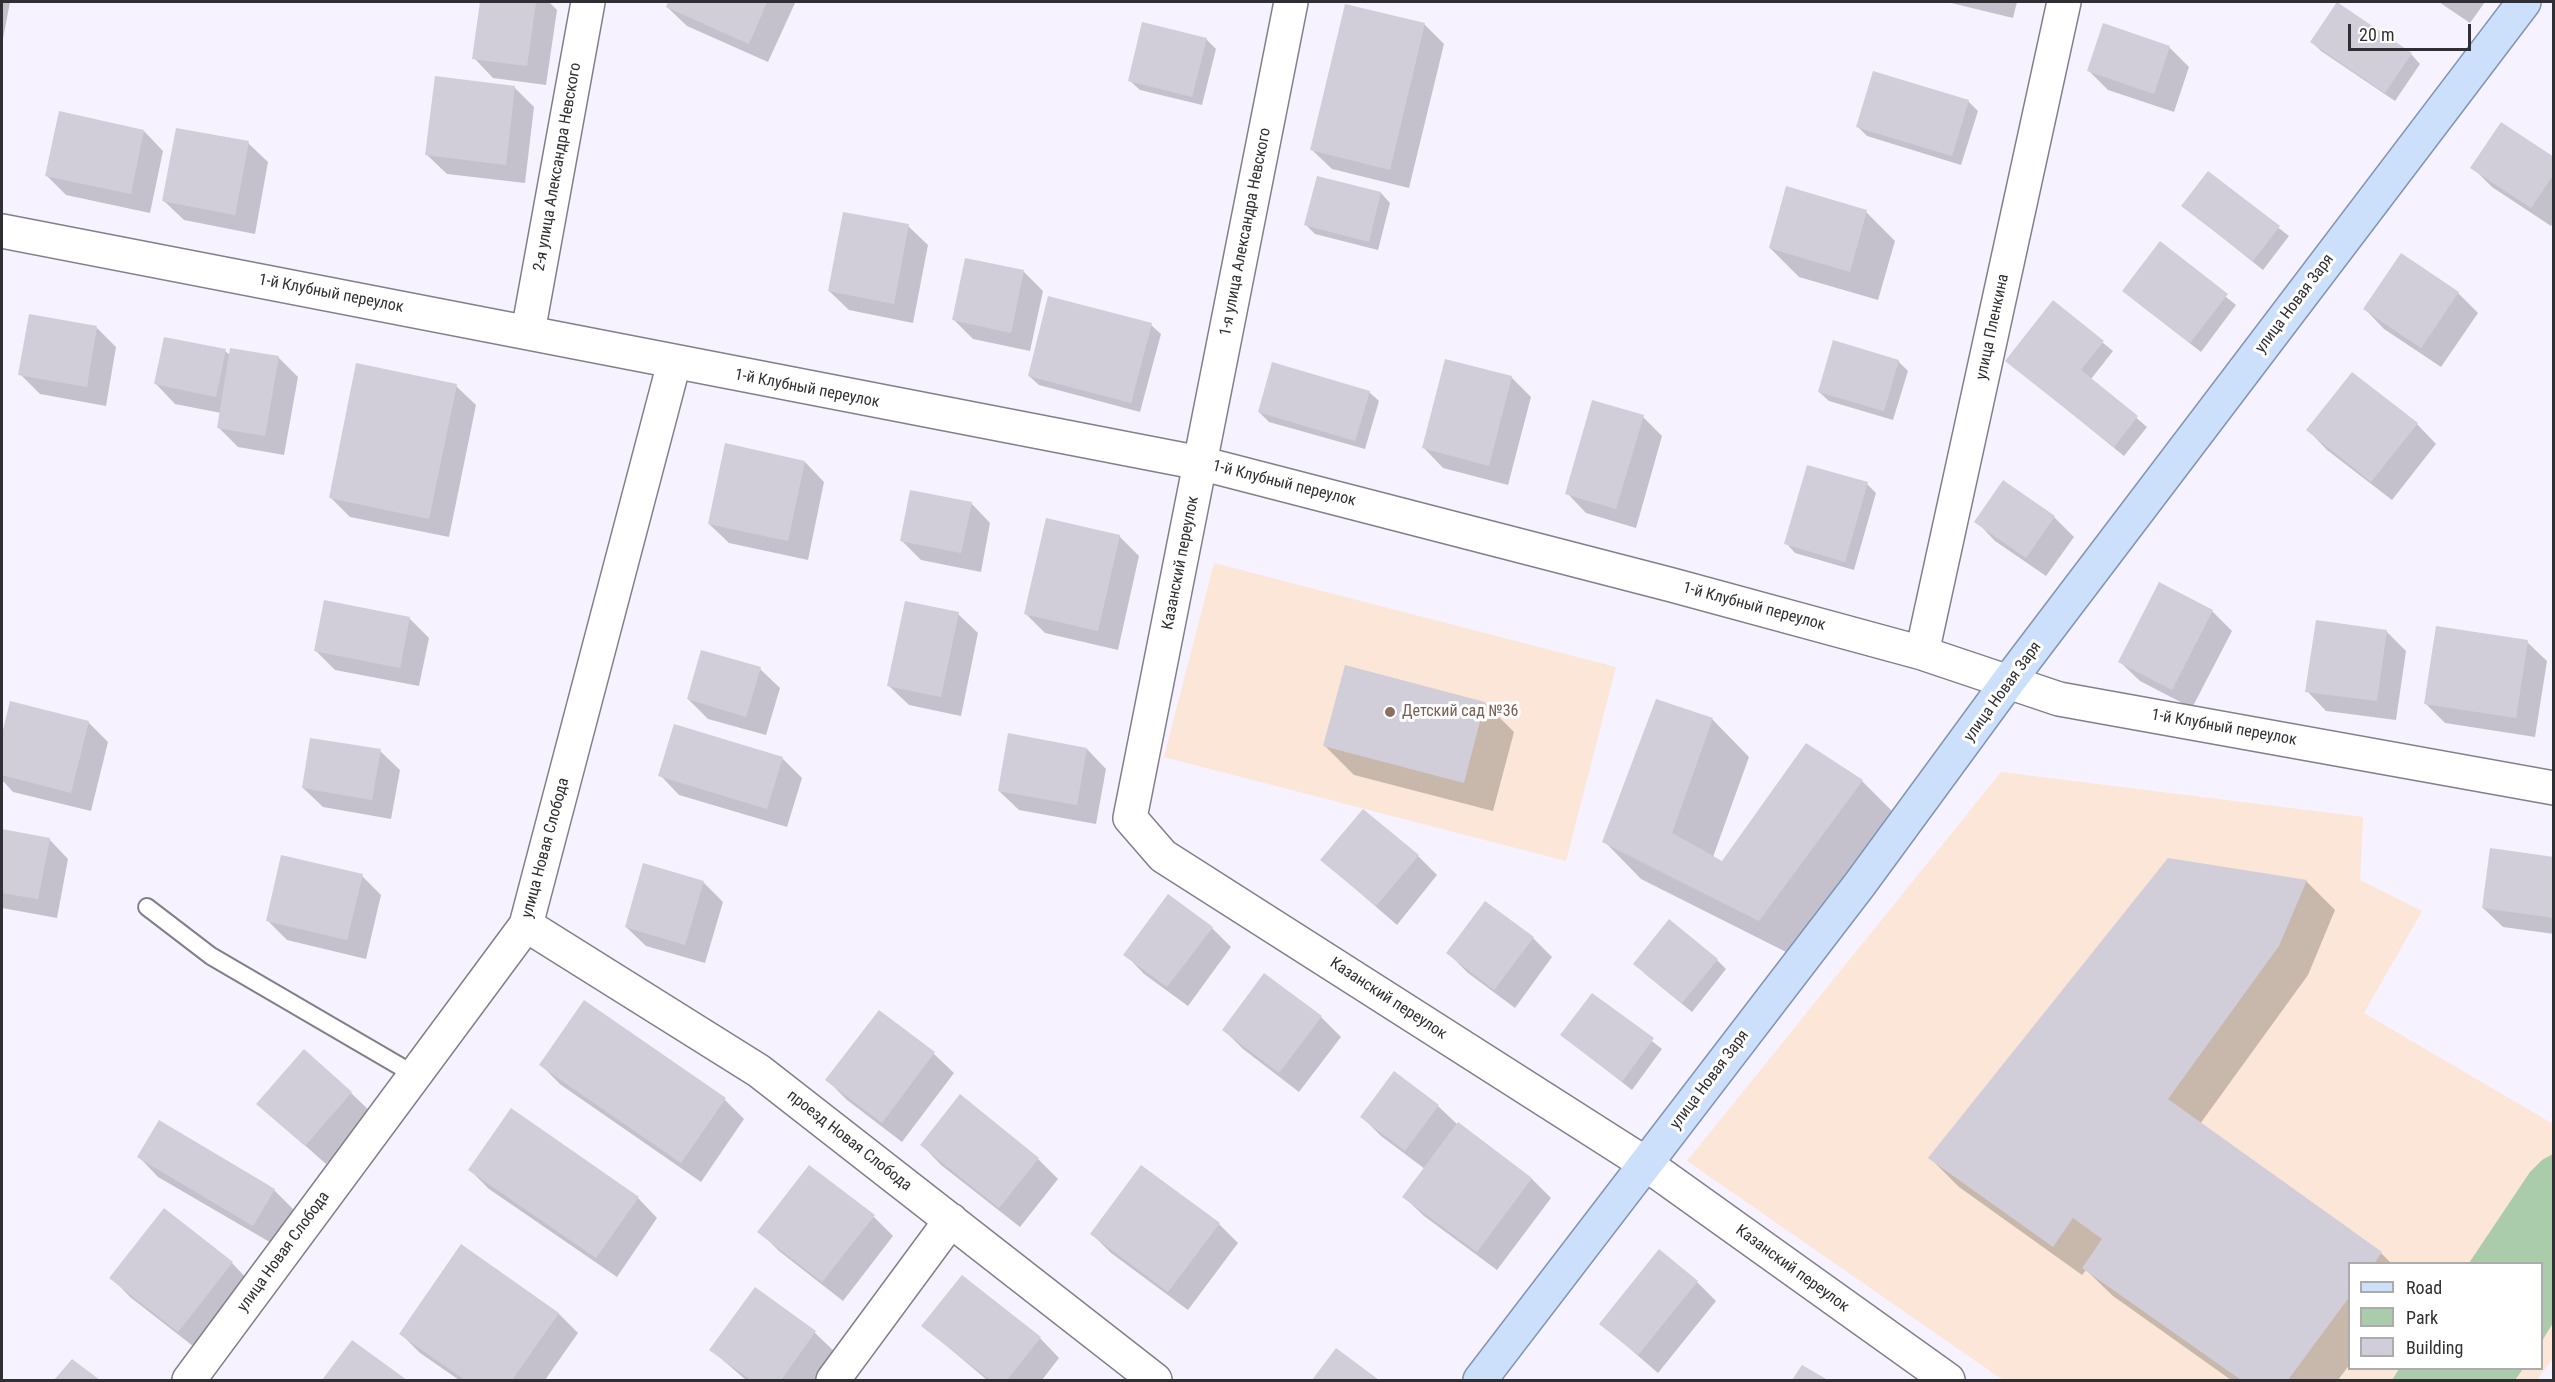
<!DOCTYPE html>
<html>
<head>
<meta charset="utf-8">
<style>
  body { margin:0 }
  #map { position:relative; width:2555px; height:1382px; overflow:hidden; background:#f6f2ff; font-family:"Roboto Condensed",sans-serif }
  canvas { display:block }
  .frame { position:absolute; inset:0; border:3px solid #302f33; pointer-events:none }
  .legend { position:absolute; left:2348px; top:1262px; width:195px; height:108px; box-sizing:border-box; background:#fff; border:2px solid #acacad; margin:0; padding:8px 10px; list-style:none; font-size:18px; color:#302f33 }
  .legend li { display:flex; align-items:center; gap:12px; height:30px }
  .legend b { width:30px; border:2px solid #acacad }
  .scale { position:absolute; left:2348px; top:24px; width:123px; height:27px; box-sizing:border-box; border:3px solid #302f33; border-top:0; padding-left:8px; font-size:18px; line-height:21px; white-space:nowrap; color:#302f33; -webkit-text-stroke:4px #fff; paint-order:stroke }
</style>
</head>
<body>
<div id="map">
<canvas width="2555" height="1382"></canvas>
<div class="frame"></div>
<ul class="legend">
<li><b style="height:8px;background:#cde0fb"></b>Road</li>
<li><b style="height:16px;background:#abccab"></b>Park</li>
<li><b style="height:16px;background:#d1ceda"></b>Building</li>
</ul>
<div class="scale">20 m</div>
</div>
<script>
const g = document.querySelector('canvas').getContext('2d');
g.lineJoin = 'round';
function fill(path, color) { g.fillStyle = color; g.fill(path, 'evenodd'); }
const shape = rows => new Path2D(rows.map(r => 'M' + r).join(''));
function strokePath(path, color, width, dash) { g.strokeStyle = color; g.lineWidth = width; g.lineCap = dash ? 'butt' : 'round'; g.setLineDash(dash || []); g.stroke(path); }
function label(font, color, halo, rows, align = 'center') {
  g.font = font + ' "Roboto Condensed",sans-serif'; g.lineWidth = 6; g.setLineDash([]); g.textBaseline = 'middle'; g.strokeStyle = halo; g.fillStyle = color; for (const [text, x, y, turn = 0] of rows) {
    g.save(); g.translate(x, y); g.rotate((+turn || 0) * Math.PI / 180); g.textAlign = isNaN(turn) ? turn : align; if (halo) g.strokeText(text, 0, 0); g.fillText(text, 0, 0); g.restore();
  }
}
fill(shape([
  [1214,563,1616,667,1566,861,1164,757],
  [2001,772,2363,817,2360,880,2422,911,2364,1013,2553,1124,2553,1358,2537,1380,2003,1380,1687,1161],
  [2350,1264,2542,1264,2542,1368,2350,1368]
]), '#fbe6d8');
fill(shape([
  [2553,1154,2553,1323,2542,1341,2542,1264,2469,1263,2530,1172,2542,1160],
  [2399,1369,2399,1368,2523,1369,2515,1380,2392,1380]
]), '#abccab');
fill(shape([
  [2,2,10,2,2,44],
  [481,2,549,2,557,10,546,85,493,78,474,58],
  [670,2,793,2,795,3,768,62,687,26,667,7],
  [1947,2,2017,2,2013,18],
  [2439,2,2485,2,2470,23],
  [1424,24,1444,44,1409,188,1332,169,1312,150],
  [2104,25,2170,48,2189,67,2174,112,2108,90,2089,71],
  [1206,39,1216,49,1202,105,1140,90,1130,81],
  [2312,42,2411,54,2420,64,2395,101,2321,51],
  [514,87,534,107,525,183,447,174,427,155],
  [1968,101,1978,111,1961,165,1867,136,1857,126],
  [144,131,163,151,150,213,66,195,46,175],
  [248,143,268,162,255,234,184,220,164,201],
  [2554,159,2554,222,2551,226,2492,187,2472,167],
  [2208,173,2289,236,2263,270,2183,206],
  [1318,177,1381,193,1390,203,1378,250,1315,234,1306,225],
  [1866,212,1895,241,1878,300,1799,277,1770,248],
  [908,226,928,245,913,323,849,310,829,291],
  [2160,244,2236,305,2201,352,2134,300],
  [1024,272,1043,291,1030,351,973,339,953,319],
  [2458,293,2478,313,2441,367,2384,329,2365,309],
  [2053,302,2113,351,2091,379,2147,427,2124,456,2007,361],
  [1151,325,1161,334,1140,412,1039,385,1029,376],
  [97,328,116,347,106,406,40,394,20,374],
  [225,351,231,356,278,357,298,377,284,455,238,447,218,427,221,413,175,404,156,384],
  [1447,361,1512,378,1531,397,1508,485,1443,468,1424,448],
  [1898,361,1908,371,1893,420,1829,401,1819,392],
  [456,386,476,405,449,537,350,517,330,497],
  [1369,392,1379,401,1365,449,1269,422,1259,412],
  [1643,417,1662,436,1636,528,1586,513,1567,493],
  [2417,424,2436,444,2392,500,2327,450,2308,430],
  [805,462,824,482,808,560,729,543,709,524],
  [1867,484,1876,493,1854,570,1795,553,1786,543],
  [971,503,990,523,981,572,921,560,902,541],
  [2054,517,2074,537,2046,576,1995,541,1976,521],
  [1119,536,1139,556,1118,650,1045,633,1026,614],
  [325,601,410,619,429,638,419,686,335,670,315,650],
  [2212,611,2232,631,2192,708,2140,681,2120,662],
  [958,614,978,633,961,716,909,705,889,686],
  [2386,631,2406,651,2396,720,2326,711,2307,691],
  [2527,642,2547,661,2535,737,2445,723,2426,704],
  [760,669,780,688,766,735,708,719,688,699],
  [11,703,88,722,108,742,91,811,13,792,2,780,2,740],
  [1485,703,1514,732,1493,811,1354,775,1325,746],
  [1712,719,1749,757,1713,857,1722,863,1862,781,1899,818,1796,957,1641,879,1604,841],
  [1087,749,1106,769,1096,824,1019,810,999,791],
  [380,751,400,770,391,819,323,807,303,788],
  [782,758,802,778,787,827,679,795,660,775],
  [2,830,49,839,68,859,57,918,2,908],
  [1418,856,1437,875,1397,925,1322,860],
  [2554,858,2554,934,2503,927,2483,908],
  [362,876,381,895,366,959,287,940,267,920],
  [2306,881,2335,910,2308,975,2200,1124,2381,1253,2392,1264,2350,1264,2350,1364,2338,1380,2231,1380,2113,1296,2086,1270,2082,1275,1959,1187,1930,1158],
  [703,882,723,902,705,963,646,946,626,927],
  [1212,928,1231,947,1188,1006,1144,974,1125,954],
  [1533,938,1552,957,1515,1008,1468,973,1448,953],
  [1717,960,1726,969,1692,1012,1644,973],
  [1593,995,1662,1049,1632,1090,1562,1035],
  [879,1012,934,1054,954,1073,902,1142,847,1100,827,1080],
  [1321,1017,1341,1037,1299,1092,1243,1049,1224,1030],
  [541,1065,725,1100,744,1119,701,1182,561,1085],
  [1394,1073,1438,1106,1458,1125,1532,1179,1551,1198,1497,1270,1424,1216,1404,1197,1425,1169,1381,1136,1362,1117],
  [351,1093,371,1112,326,1164,258,1104],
  [961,1096,1038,1159,1058,1179,1020,1227,941,1165,922,1145],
  [139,1157,274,1190,294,1210,273,1244,158,1177],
  [470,1170,638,1198,657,1218,617,1277,489,1189],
  [874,1217,893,1236,843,1301,779,1251,759,1231],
  [1219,1224,1238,1243,1188,1310,1111,1253,1092,1234],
  [462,1246,559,1314,578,1333,545,1380,459,1380,420,1353,401,1334],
  [232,1263,251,1283,198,1350,130,1297,111,1277],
  [962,1277,1040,1338,1059,1358,1042,1380,987,1380,923,1326],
  [1697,1282,1716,1301,1658,1373,1601,1324],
  [755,1289,815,1333,835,1352,814,1380,746,1380,711,1350],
  [353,1342,405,1380,324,1380],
  [1337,1350,1377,1380,1314,1380],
  [72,1361,97,1380,56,1380]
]), '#0003');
fill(shape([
  [480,2,536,2,527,66,472,59],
  [668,2,767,2,749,44,666,7],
  [2337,2,2412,53,2385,93,2310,42],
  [1345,4,1425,23,1390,170,1310,150],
  [1142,22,1207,38,1192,97,1128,81],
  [2103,23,2170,46,2154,94,2087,71],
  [1873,71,1969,100,1952,156,1856,127],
  [435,76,515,86,506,165,425,155],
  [59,111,144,130,131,194,45,176],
  [2501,122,2554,157,2554,174,2531,208,2470,168],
  [176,128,249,141,235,215,162,201],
  [2208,171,2280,226,2253,261,2181,206],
  [1317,176,1381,192,1369,242,1304,225],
  [1786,186,1867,210,1850,272,1769,248],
  [843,212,909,224,894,304,828,291],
  [2160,241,2228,294,2190,343,2122,291],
  [2401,253,2459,292,2421,348,2363,309],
  [965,258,1024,270,1011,333,952,320],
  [1048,296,1152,323,1131,403,1028,376],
  [2053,300,2104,341,2081,370,2138,416,2114,447,2005,361],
  [29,314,97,326,87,387,18,375],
  [164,337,226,349,216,397,154,384],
  [1833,340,1899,360,1884,411,1818,392],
  [230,348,279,356,265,436,217,428],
  [1445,359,1512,376,1489,466,1422,448],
  [1272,362,1370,391,1355,441,1258,412],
  [356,363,457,384,429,519,329,498],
  [2352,372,2418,423,2371,482,2306,430],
  [1592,400,1644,415,1616,509,1565,494],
  [725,443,805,461,788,541,708,524],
  [1807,465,1868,482,1845,562,1784,544],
  [2003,480,2055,516,2026,558,1974,522],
  [910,490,972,502,961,553,900,541],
  [1046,518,1120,535,1098,631,1024,614],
  [2159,582,2213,610,2172,690,2118,662],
  [324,600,410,617,400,668,314,651],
  [905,601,959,612,941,697,887,686],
  [2316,620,2387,630,2377,701,2305,692],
  [2436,626,2528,640,2516,718,2424,704],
  [701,650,761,667,746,717,687,699],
  [1345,665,1485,702,1464,783,1323,746],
  [1656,699,1713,718,1672,833,1722,861,1806,743,1863,780,1759,921,1602,842],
  [10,701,89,721,71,793,2,775,2,734],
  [674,724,783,757,767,809,658,776],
  [1008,733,1087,748,1077,805,998,791],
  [310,738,381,749,372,800,302,788],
  [1363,809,1419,855,1376,906,1320,860],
  [2,829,50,838,38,899,2,893],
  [2490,848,2554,857,2554,918,2482,908],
  [281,855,363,874,347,940,266,921],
  [2168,858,2307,880,2279,946,2168,1099,2382,1252,2374,1264,2350,1264,2350,1296,2288,1380,2241,1380,2082,1268,2102,1239,2073,1218,2053,1247,1928,1158],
  [643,863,704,881,685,945,625,927],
  [1168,894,1213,927,1167,987,1123,955],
  [1485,901,1534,937,1494,990,1446,953],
  [1669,919,1718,959,1682,1003,1633,964],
  [1264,973,1322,1016,1279,1073,1222,1030],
  [1592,993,1654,1038,1622,1082,1560,1035],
  [584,1000,726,1098,681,1163,539,1065],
  [879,1010,935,1052,882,1123,825,1080],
  [304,1049,352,1092,305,1146,256,1104],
  [1394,1071,1439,1105,1405,1151,1360,1117],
  [960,1094,1039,1158,999,1208,920,1145],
  [511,1108,639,1197,596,1258,468,1170],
  [159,1120,275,1189,253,1226,137,1157],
  [1458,1122,1532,1178,1477,1252,1402,1197],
  [809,1165,875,1215,822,1282,757,1232],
  [1141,1165,1220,1223,1168,1292,1090,1234],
  [164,1208,233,1262,178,1332,109,1278],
  [461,1244,559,1313,512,1380,465,1380,399,1334],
  [1659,1249,1698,1281,1638,1355,1599,1324],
  [962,1275,1041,1337,1007,1380,990,1380,921,1326],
  [755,1287,816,1331,781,1380,751,1380,709,1350],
  [352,1340,407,1380,322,1380],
  [1336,1348,1379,1380,1312,1380],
  [72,1359,100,1380,54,1380],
  [1802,1365,1828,1380,1792,1380]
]), '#d1ceda');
const lane = shape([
  [147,907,211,956,415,1075]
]);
const street = shape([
  [1291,2,1130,818,1163,856,1646,1164,1948,1380],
  [2,231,1200,463,1672,585,1922,653,2059,699,2554,788],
  [528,332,588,2],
  [1922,653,2064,2],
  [526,925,759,1071,1155,1380],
  [189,1380,526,925,674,363],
  [833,1380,951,1220]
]);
const primary = shape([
  [1480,1380,1860,884,2008,682,2524,2]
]);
strokePath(lane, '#827f8a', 20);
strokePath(street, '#827f8a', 36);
strokePath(primary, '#8194b3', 36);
strokePath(lane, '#fff', 16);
strokePath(street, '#fff', 33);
strokePath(primary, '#cde0fb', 33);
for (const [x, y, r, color] of [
  [1390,712,6,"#8d6e63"]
]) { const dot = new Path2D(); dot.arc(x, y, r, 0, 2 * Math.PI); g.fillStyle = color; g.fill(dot); strokePath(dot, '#fff', 2); }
label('16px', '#302f33', '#fff', [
  ["2-я улица Александра Невского",558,167,-80],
  ["1-я улица Александра Невского",1246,232,-79],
  ["1-й Клубный переулок",331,294,11],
  ["улица Новая Заря",2295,304,-53],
  ["улица Пленкина",1993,327,-78],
  ["1-й Клубный переулок",807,389,11],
  ["1-й Клубный переулок",1284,484,14],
  ["Казанский переулок",1181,563,-79],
  ["1-й Клубный переулок",1754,607,15],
  ["улица Новая Заря",2003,692,-54],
  ["1-й Клубный переулок",2224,728,10],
  ["улица Новая Слобода",546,848,-75],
  ["Казанский переулок",1388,999,33],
  ["улица Новая Заря",1710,1080,-53],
  ["проезд Новая Слобода",849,1141,38],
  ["улица Новая Слобода",284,1252,-54],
  ["Казанский переулок",1792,1269,36]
]);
label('16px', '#785e54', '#fff', [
  ["Детский сад №36",1402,712]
], 'left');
</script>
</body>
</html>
